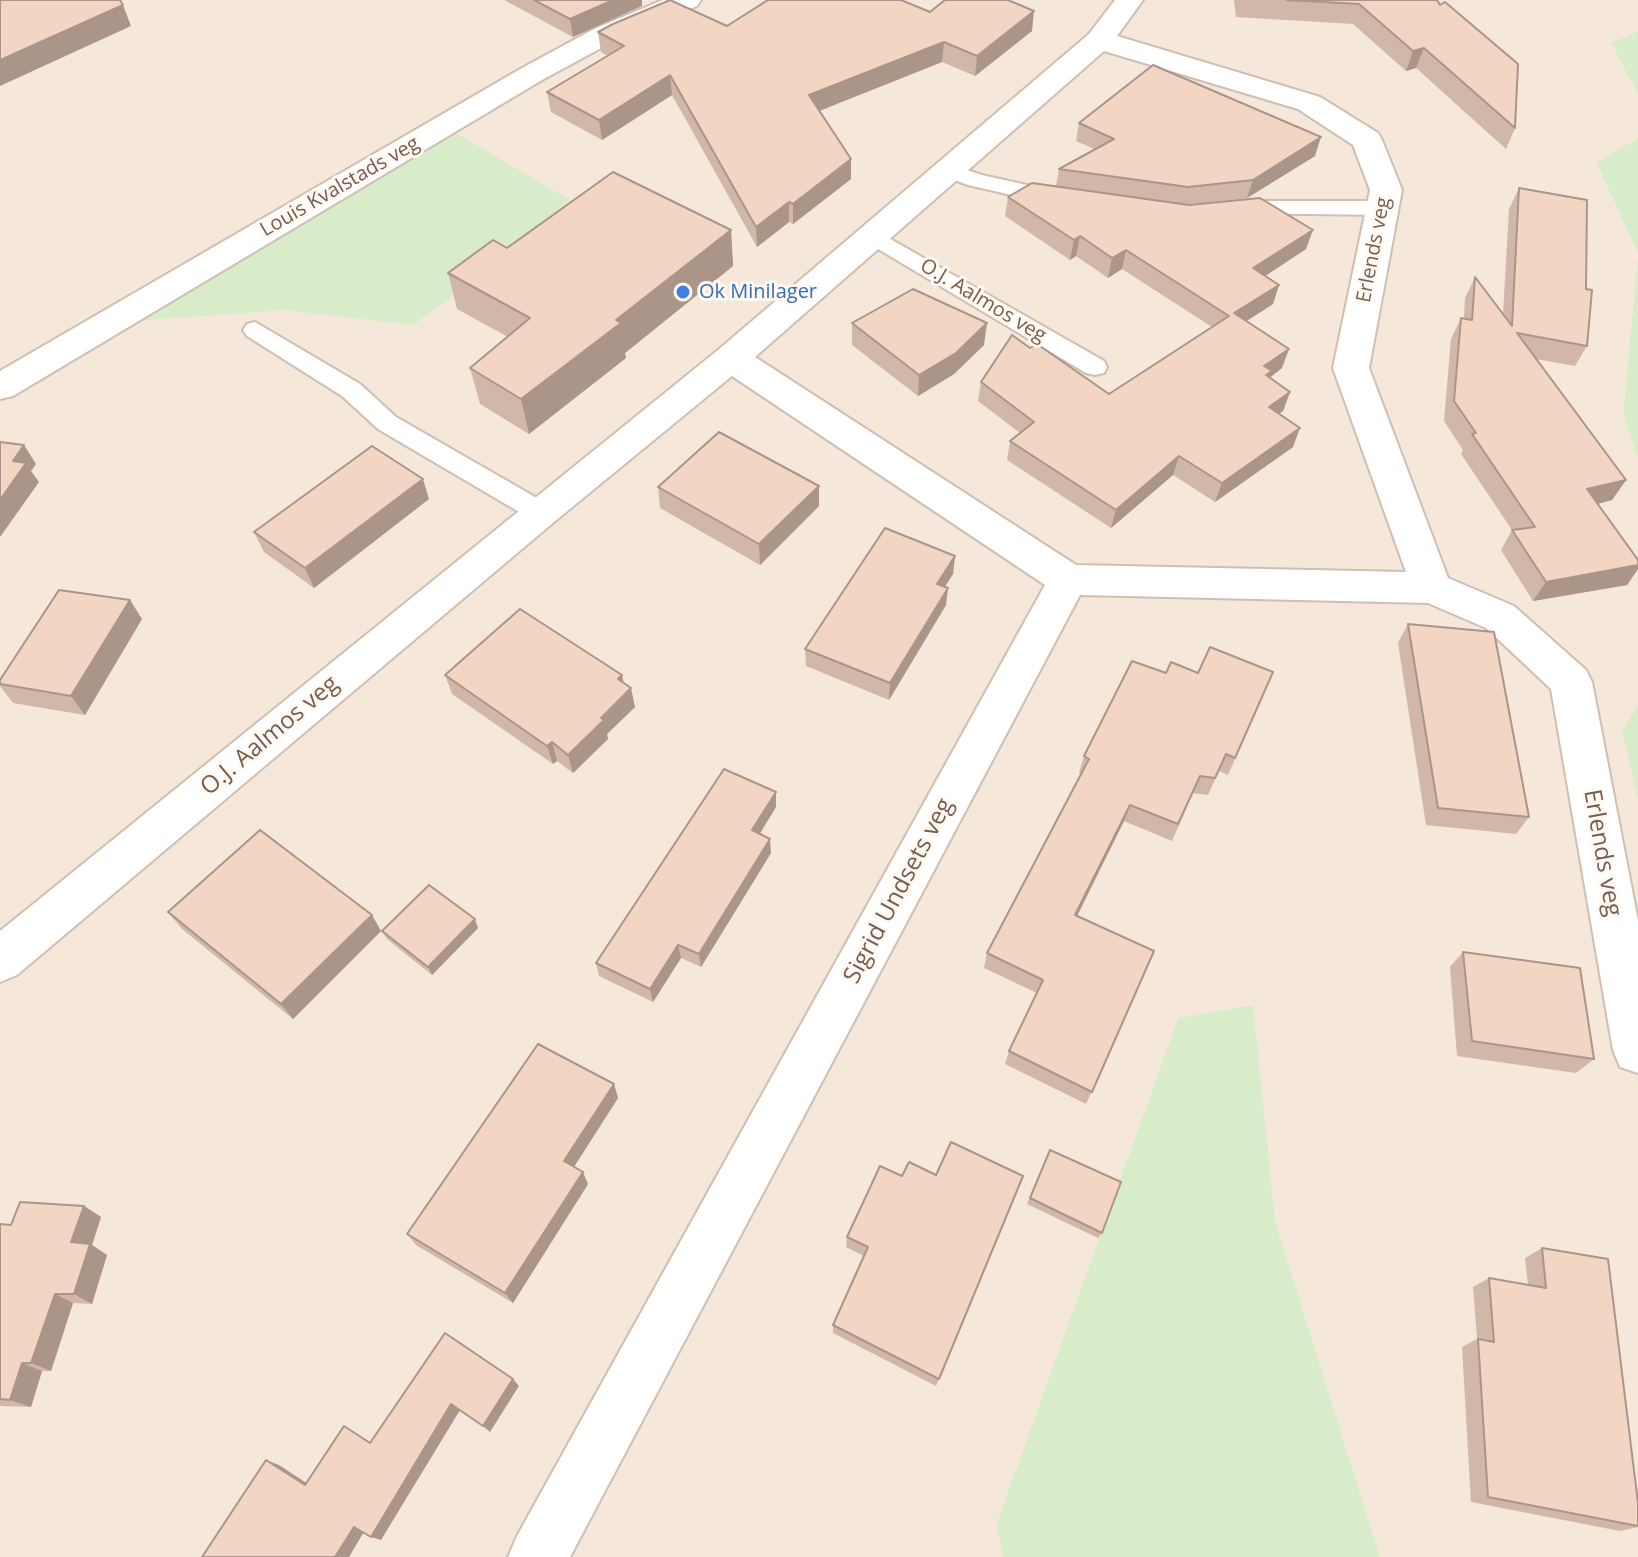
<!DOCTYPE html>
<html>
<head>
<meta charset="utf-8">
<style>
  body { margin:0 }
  canvas { display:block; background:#fdf6ec }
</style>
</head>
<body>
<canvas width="1638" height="1557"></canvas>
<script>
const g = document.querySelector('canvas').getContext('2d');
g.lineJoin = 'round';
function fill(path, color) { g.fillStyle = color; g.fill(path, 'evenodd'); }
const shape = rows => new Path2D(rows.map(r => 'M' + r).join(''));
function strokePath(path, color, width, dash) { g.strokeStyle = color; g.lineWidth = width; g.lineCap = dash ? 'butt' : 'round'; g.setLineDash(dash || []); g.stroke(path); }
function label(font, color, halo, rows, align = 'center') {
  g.font = font + ' "Open Sans",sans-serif'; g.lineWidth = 6; g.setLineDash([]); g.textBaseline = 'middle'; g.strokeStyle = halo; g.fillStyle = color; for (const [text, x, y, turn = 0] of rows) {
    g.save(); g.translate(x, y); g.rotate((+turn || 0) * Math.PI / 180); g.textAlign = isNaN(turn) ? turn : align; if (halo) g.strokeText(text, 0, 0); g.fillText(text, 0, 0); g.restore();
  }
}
fill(shape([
  [0,0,1638,0,1638,31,1611,43,1638,95,1638,138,1596,164,1638,253,1623,414,1638,460,1638,704,1622,732,1638,801,1638,1557,1380,1557,1275,1221,1252,1005,1178,1018,996,1525,1003,1557,0,1557]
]), '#f5e8da');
fill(shape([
  [1638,31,1638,95,1611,43],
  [455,132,578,205,413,325,284,310,135,321],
  [1638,138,1638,460,1623,414,1638,253,1596,163],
  [1638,704,1638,801,1622,732],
  [1253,1005,1275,1221,1380,1557,1003,1557,996,1525,1178,1018]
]), '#d8ecc9');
const lane = shape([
  [949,164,982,175,1067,194,1070,199,1059,206,968,185,941,175,938,170,941,165,949,164],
  [1238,201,1382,201,1390,203,1393,208,1390,213,1382,215,1230,213,1227,208,1230,203,1238,201],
  [871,228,1104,361,1107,367,1104,373,1095,375,1086,373,863,240,860,235,863,230,871,228],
  [255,322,360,384,396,417,549,505,553,512,549,519,540,522,531,519,378,429,342,396,247,336,243,330,247,324,255,322]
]);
const street = shape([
  [663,0,701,0,697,6,614,41,542,80,13,396,0,399,0,371,522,68,594,29,663,0],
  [1115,0,1143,0,1117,36,1320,97,1378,133,1382,140,1402,190,1369,368,1448,578,1514,606,1586,670,1592,682,1638,921,1638,1073,1620,1067,1613,1050,1551,689,1486,628,1428,603,1080,595,570,1557,508,1557,517,1536,1045,585,732,376,554,522,17,975,0,982,0,931,718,350,1089,34,1115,0],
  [1104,51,1298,109,1353,145,1370,190,1333,368,1406,572,1076,565,755,357,1104,51]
]);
strokePath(lane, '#d1beb0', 4);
strokePath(street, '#d1beb0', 4);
fill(lane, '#fff');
fill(street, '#fff');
fill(shape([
  [504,0,642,0,642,6,573,37],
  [1234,0,1437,0,1515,128,1506,149,1416,68,1406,71,1353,24,1236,17],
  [930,12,1032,31,975,76,942,62,819,111,851,179,793,224,789,222,757,247,672,95,602,140,551,112,547,92,608,56,601,52,598,32,727,26],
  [1079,123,1315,156,1247,198,1185,205,1306,249,1265,276,1279,285,1273,304,1246,321,1282,368,1270,378,1290,392,1283,411,1279,414,1293,447,1215,502,1173,475,1111,528,1007,460,1010,441,1020,433,978,401,981,382,1030,348,1109,394,1212,327,1122,269,1108,278,1076,256,1070,260,1005,216,1008,197,1056,186,1059,169,1094,149,1076,141],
  [1519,188,1586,289,1587,346,1575,366,1536,359,1626,480,1612,500,1598,504,1638,560,1638,569,1627,585,1533,601,1501,550,1512,530,1461,454,1463,450,1444,421,1451,339,1461,318,1464,318,1465,298,1475,277,1503,314,1509,209],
  [731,230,733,266,625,353,626,358,529,434,480,404,470,368,508,337,457,309,448,273,507,248],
  [852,323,984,345,954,374,918,396,852,345],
  [658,487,819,506,760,565,660,508],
  [429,499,314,588,264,552,254,532],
  [955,556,953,574,945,586,946,605,889,700,806,666,805,649],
  [142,619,85,715,13,703,0,686,0,680],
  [1408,624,1529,817,1516,834,1426,825,1398,643],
  [1273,672,1228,775,1219,771,1208,795,1193,793,1172,841,1124,821,1077,916,1154,951,1086,1104,1005,1064,1009,1051,1037,993,984,968,987,953,1081,774,1079,773,1084,756,1166,673],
  [445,675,624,683,635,707,607,734,608,739,573,773,557,761,553,764,452,694],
  [776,792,776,807,760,834,771,853,701,967,681,958,653,1002,599,976,596,963],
  [168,912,381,931,293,1019,182,929],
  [478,928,432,975,387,939,382,931],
  [1463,952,1594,1059,1576,1073,1457,1056,1450,967],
  [614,1084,618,1098,574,1167,588,1184,513,1303,416,1245,407,1234],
  [1050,1150,1102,1233,1098,1238,1027,1204],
  [902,1176,1023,1176,936,1386,833,1333,833,1325,864,1256,846,1247,847,1237],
  [84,1206,101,1217,92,1245,107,1255,92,1304,73,1303,51,1371,42,1371,31,1407,0,1406,0,1224,11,1225],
  [1542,1248,1638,1503,1638,1527,1620,1531,1471,1502,1462,1347,1477,1339,1473,1287,1489,1278,1528,1285,1525,1258]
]), '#d1b7a8');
fill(shape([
  [613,0,642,0,642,6,573,37,570,19],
  [123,5,131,26,0,86,0,60],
  [1034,11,1032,31,975,76,977,56],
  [944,42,942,62,809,115,809,95],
  [1424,48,1416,68,1406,71,1413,51],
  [670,75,672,95,602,140,599,120],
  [1321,137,1315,156,1247,198,1253,180],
  [851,159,851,179,793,224,793,204],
  [789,202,789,222,757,247,756,227],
  [731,230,733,266,625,353,626,358,529,434,521,399,616,320],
  [1313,230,1306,249,1247,288,1253,268],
  [1080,236,1076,256,1070,260,1074,240],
  [1126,250,1122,269,1108,278,1112,258],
  [1279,285,1273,304,1228,333,1234,313],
  [987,323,984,345,954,374,918,396,919,375],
  [1289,349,1282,368,1270,377,1265,390,1264,366],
  [1290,392,1283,411,1262,426,1269,407],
  [1300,428,1293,447,1215,502,1222,483],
  [24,445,36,464,31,471,39,482,0,537,0,500,13,461],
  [1179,456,1173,475,1111,528,1116,510],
  [423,479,429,499,314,588,305,568],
  [1626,480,1612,500,1574,510,1587,489],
  [819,486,819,506,760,565,759,544],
  [955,556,953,574,935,602,937,584],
  [1638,565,1638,569,1627,585,1533,601,1546,582],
  [948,588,946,605,889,700,890,683],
  [130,600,142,619,85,715,71,696],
  [622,675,626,694,631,688,635,707,607,734,608,739,573,773,568,755,601,718,618,679],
  [552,742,557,761,553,764,547,746],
  [776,792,776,807,753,844,752,830],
  [1130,805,1124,821,1070,930,1075,915],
  [770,839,771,853,701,967,699,954],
  [372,915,381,931,293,1019,281,1004],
  [475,919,478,928,432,975,428,967],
  [678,945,681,958,653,1002,650,989],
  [614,1084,618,1098,570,1173,564,1161],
  [583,1172,588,1184,513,1303,505,1293],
  [84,1206,101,1217,92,1245,107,1255,92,1304,74,1294,71,1242],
  [55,1294,73,1303,51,1371,31,1363],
  [22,1363,42,1371,31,1407,10,1400],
  [513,1379,519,1386,490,1432,483,1426],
  [451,1404,460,1410,381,1540,371,1537],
  [266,1460,279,1465,317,1490,305,1485],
  [354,1527,365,1530,349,1557,335,1557]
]), '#aa9588');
const building = shape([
  [0,0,120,0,123,5,0,60,0,0],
  [534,0,613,0,570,19,534,0],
  [670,0,727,26,768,0,901,0,930,12,945,0,1008,0,1034,11,977,56,944,42,809,95,851,159,793,204,789,202,756,227,670,75,599,120,547,92,624,46,598,32,613,24,670,0],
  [1287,0,1437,0,1440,5,1445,2,1518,64,1515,128,1424,48,1413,51,1359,4,1287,0],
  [1153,65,1321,137,1253,180,1188,187,1059,169,1114,139,1079,123,1153,65],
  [613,172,731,230,616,320,621,323,521,399,470,368,530,318,448,273,493,240,507,248,613,172],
  [1032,183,1189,205,1260,198,1313,230,1253,268,1279,285,1234,313,1289,349,1264,366,1272,371,1266,375,1290,392,1269,407,1300,428,1222,483,1179,456,1116,510,1010,441,1034,422,981,382,1012,335,1030,348,1037,344,1109,394,1229,316,1126,250,1112,258,1080,236,1074,240,1008,197,1032,183],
  [1519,188,1587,200,1586,289,1592,290,1587,346,1517,333,1626,480,1587,489,1638,560,1638,565,1546,582,1512,530,1535,527,1472,434,1476,433,1454,401,1461,318,1472,320,1475,277,1512,326,1519,188],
  [913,289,987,323,956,353,919,375,852,323,913,289],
  [719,432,819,486,759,544,658,487,719,432],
  [0,442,24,445,13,461,26,463,0,500,0,442],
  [372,446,423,479,305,568,254,532,372,446],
  [885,528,955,556,937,584,948,588,890,683,805,649,885,528],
  [59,590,130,600,71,696,0,684,0,680,59,590],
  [520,609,622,675,618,679,631,688,601,718,604,720,568,755,552,742,547,746,445,675,520,609],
  [1408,624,1494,632,1529,817,1438,808,1408,624],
  [1210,647,1273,672,1235,758,1226,754,1215,778,1200,776,1178,824,1130,805,1075,915,1154,951,1092,1092,1009,1051,1043,980,987,953,1089,759,1084,756,1132,661,1166,673,1171,662,1198,673,1210,647],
  [724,769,776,792,752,830,770,839,699,954,678,945,650,989,596,963,724,769],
  [260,830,372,915,281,1004,168,912,260,830],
  [429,885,475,919,428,967,382,931,429,885],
  [1463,952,1580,968,1594,1059,1472,1041,1463,952],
  [538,1044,614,1084,564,1161,583,1172,505,1293,407,1234,538,1044],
  [951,1142,1023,1176,939,1379,833,1325,868,1247,847,1237,880,1166,902,1176,909,1162,936,1175,951,1142],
  [1050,1150,1121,1182,1102,1233,1030,1198,1050,1150],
  [20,1202,84,1206,71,1242,90,1244,74,1294,55,1294,31,1363,22,1363,10,1400,0,1399,0,1224,11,1225,20,1202],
  [1542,1248,1608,1259,1638,1503,1638,1526,1488,1497,1478,1339,1494,1342,1489,1278,1546,1288,1542,1248],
  [445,1333,513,1379,483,1426,451,1404,371,1537,354,1527,335,1557,202,1557,266,1460,305,1485,344,1426,370,1443,445,1333]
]);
fill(building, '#f3d5c3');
strokePath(building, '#aa9588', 2);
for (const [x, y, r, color] of [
  [683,292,8,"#3f7fe0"]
]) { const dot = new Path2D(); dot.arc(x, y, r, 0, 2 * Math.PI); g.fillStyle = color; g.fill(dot); strokePath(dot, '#fffaf3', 3); }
label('20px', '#7a5c4d', '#fffaf3', [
  ["Louis Kvalstads veg",340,187,-30],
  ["Erlends veg",1374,250,-79],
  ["O.J. Aalmos veg",983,301,31]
]);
label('20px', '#366cbe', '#fffaf3', [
  ["Ok Minilager",699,292]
], 'left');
label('24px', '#7a5c4d', '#fffaf3', [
  ["O.J. Aalmos veg",270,736,-40],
  ["Erlends veg",1602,853,80],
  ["Sigrid Undsets veg",899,891,-62]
]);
</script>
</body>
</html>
